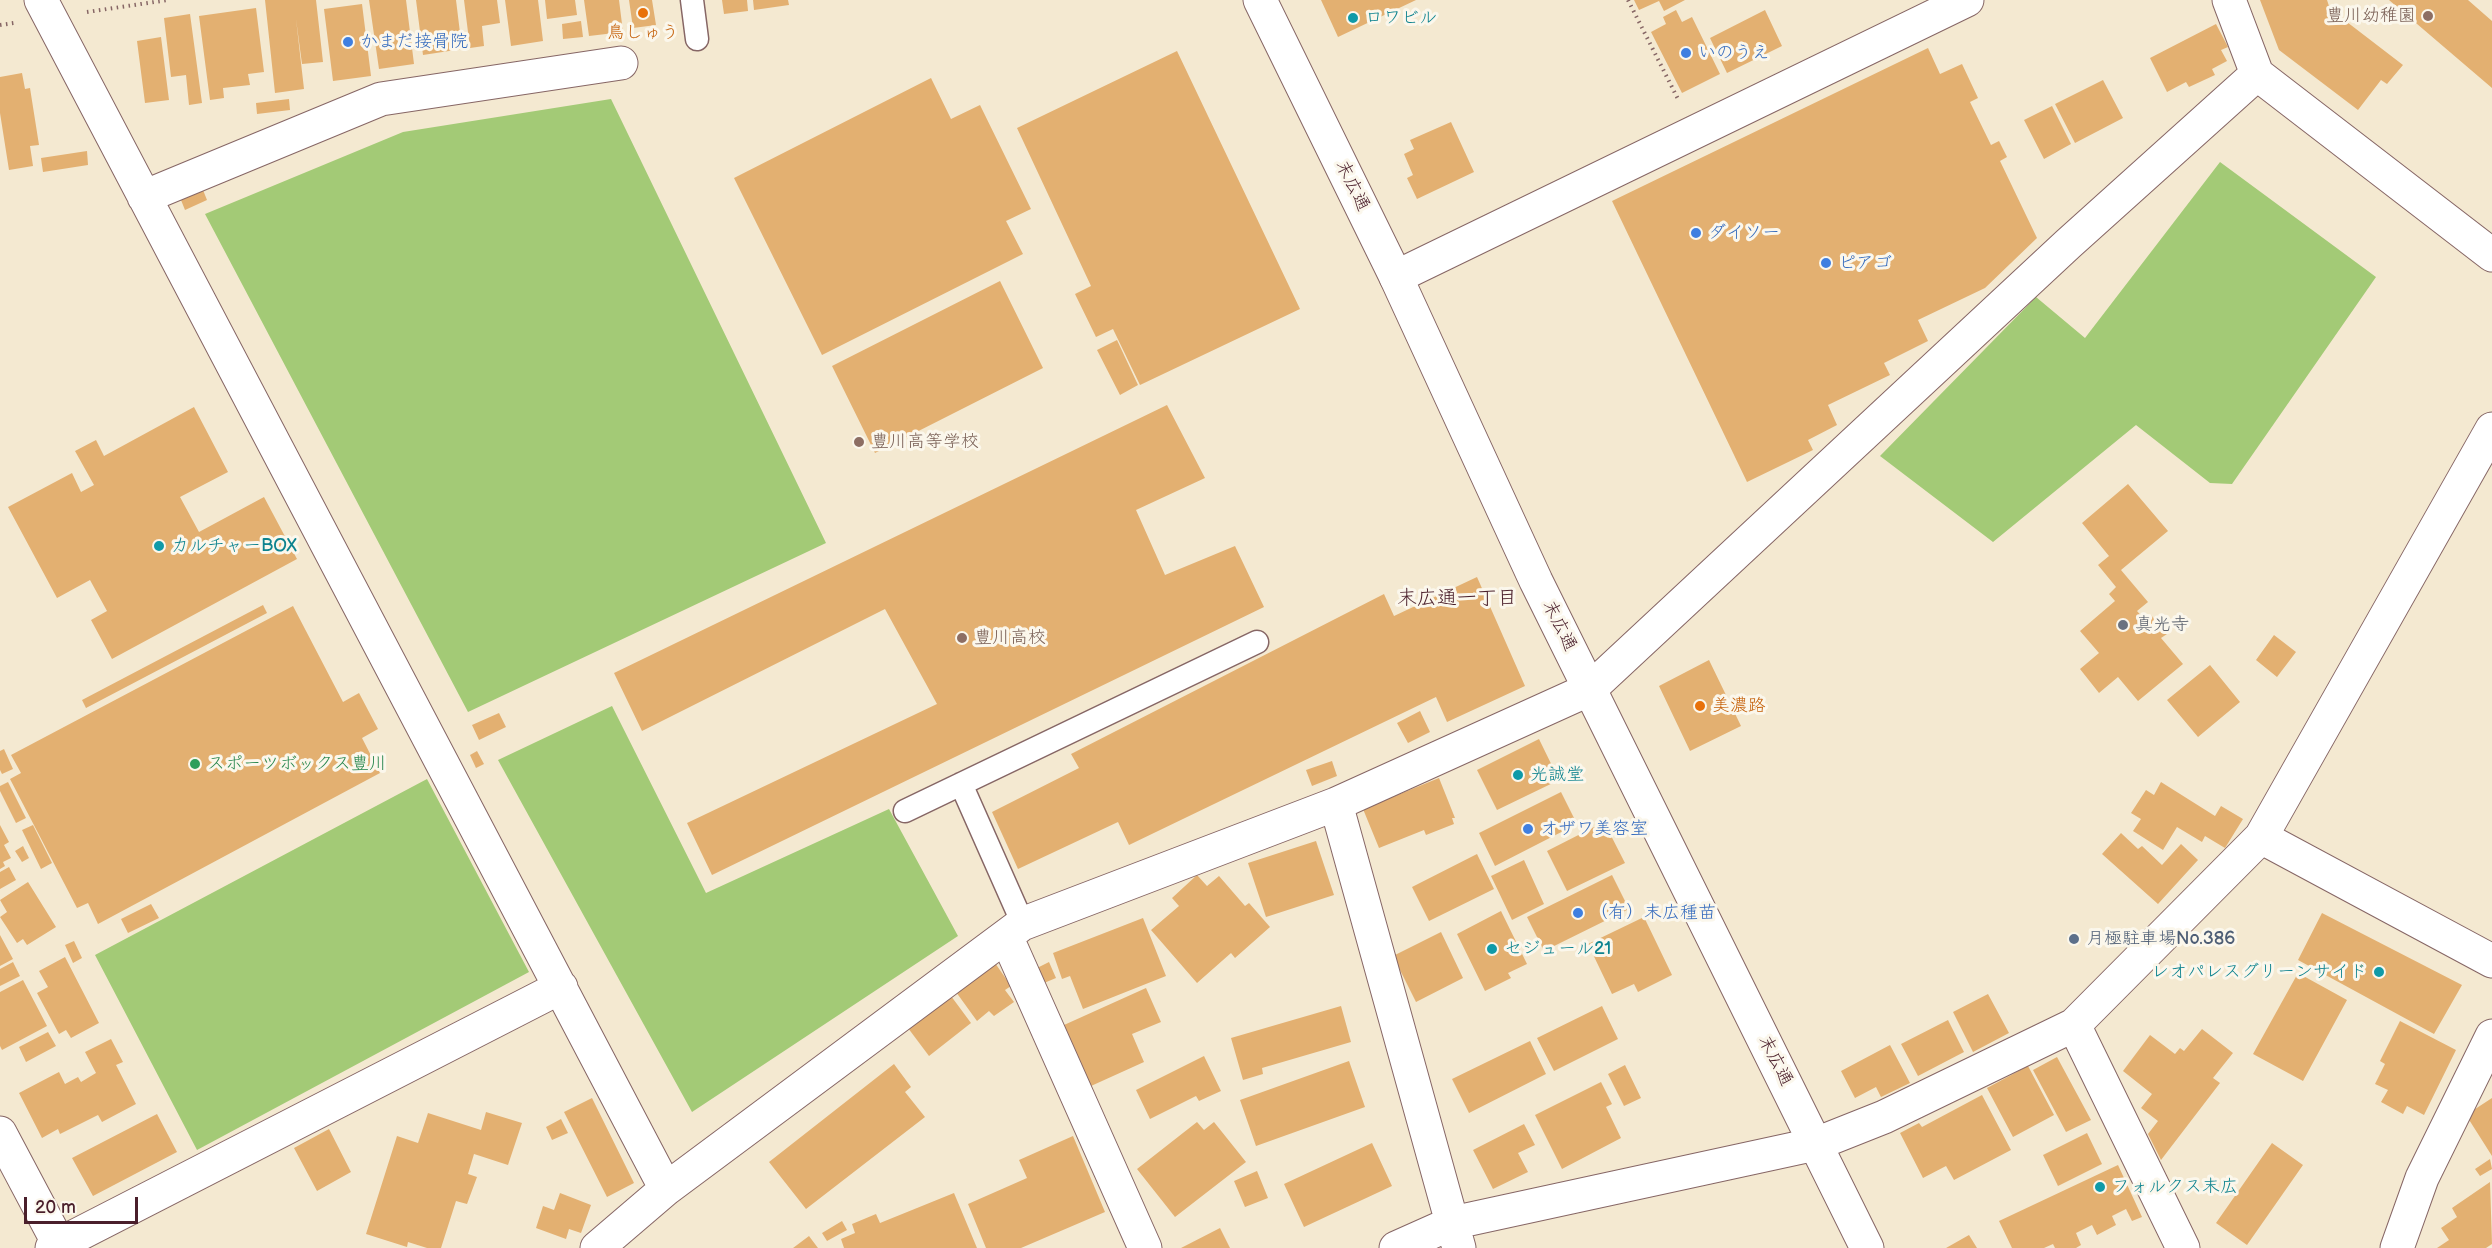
<!DOCTYPE html>
<html>
<head>
<meta charset="utf-8">
<style>
  body { margin:0 }
  #map { position:relative; width:2492px; height:1248px; overflow:hidden; background:#f4e9d1; font-family:"Balsamiq Sans",sans-serif }
  canvas { display:block }
  .scale { position:absolute; left:24px; top:1197px; width:114px; height:27px; box-sizing:border-box; border:3px solid #4a1f2b; border-top:0; padding-left:8px; font-size:18px; line-height:21px; white-space:nowrap; color:#4a1f2b; -webkit-text-stroke:4px #fbf7ec; paint-order:stroke }
</style>
</head>
<body>
<div id="map">
<canvas width="2492" height="1248"></canvas>
<div class="scale">20 m</div>
</div>
<script>
const g = document.querySelector('canvas').getContext('2d');
g.lineJoin = 'round';
function fill(path, color) { g.fillStyle = color; g.fill(path, 'evenodd'); }
const shape = rows => new Path2D(rows.map(r => 'M' + r).join(''));
function strokePath(path, color, width, dash) { g.strokeStyle = color; g.lineWidth = width; g.lineCap = dash ? 'butt' : 'round'; g.setLineDash(dash || []); g.stroke(path); }
function label(font, color, halo, rows, align = 'center') {
  g.font = font + ' "Balsamiq Sans","Klee One",sans-serif'; g.lineWidth = 6; g.setLineDash([]); g.textBaseline = 'middle'; g.strokeStyle = halo; g.fillStyle = color; for (const [text, x, y, turn = 0] of rows) {
    g.save(); g.translate(x, y); g.rotate((+turn || 0) * Math.PI / 180); g.textAlign = isNaN(turn) ? turn : align; if (halo) g.strokeText(text, 0, 0); g.fillText(text, 0, 0); g.restore();
  }
}
fill(shape([
  [611,99,826,543,468,712,205,214,403,132],
  [2220,162,2376,277,2232,484,2210,483,2136,425,1993,542,1880,456,2036,297,2085,338],
  [612,706,706,893,889,809,958,936,692,1112,498,760],
  [427,779,529,972,197,1150,95,955]
]), '#a3ca76');
fill(shape([
  [265,0,316,0,323,62,302,64,296,19,304,89,275,93],
  [369,0,406,0,414,64,379,69],
  [416,0,456,0,462,49,423,55],
  [464,0,497,0,500,23,482,26,484,46,470,48],
  [505,0,538,0,543,41,511,46],
  [545,0,575,0,577,15,547,19],
  [584,0,619,0,623,32,589,36],
  [629,0,652,0,656,25,633,28],
  [722,0,747,0,748,11,724,14],
  [753,0,788,0,789,5,754,10],
  [1321,0,1416,0,1338,37],
  [1634,0,1685,0,1664,11,1659,1,1639,10],
  [2260,0,2327,0,2330,9,2403,65,2387,84,2381,80,2358,110,2279,50],
  [2389,0,2468,0,2492,21,2492,88],
  [362,4,371,76,333,81,324,9],
  [256,8,264,72,248,74,250,85,223,88,224,98,210,100,199,16],
  [1676,10,1682,22,1692,17,1720,74,1682,93,1651,32,1666,24,1663,17],
  [1765,10,1782,46,1727,73,1710,38],
  [190,14,202,103,189,105,186,75,171,77,164,18],
  [581,21,583,37,563,39,562,24],
  [2216,24,2228,47,2221,50,2227,61,2212,69,2215,75,2189,87,2186,82,2167,92,2150,58],
  [161,37,169,100,145,103,137,41],
  [1928,48,1940,74,1962,64,1978,98,1970,102,1991,145,1999,141,2007,157,2000,161,2037,238,1985,288,1918,320,1928,341,1884,363,1890,375,1828,405,1837,425,1808,440,1813,450,1747,482,1612,201],
  [1177,51,1300,309,1140,385,1113,329,1096,337,1075,294,1091,286,1017,128],
  [22,73,25,89,30,88,39,145,30,146,33,166,9,170,0,113,0,77],
  [931,78,951,119,980,105,1031,209,1006,221,1023,254,822,355,734,178],
  [2103,80,2123,118,2075,143,2055,104],
  [289,99,290,110,257,114,256,103],
  [2052,106,2071,144,2044,159,2024,120],
  [1451,122,1474,172,1417,199,1407,178,1413,175,1404,154,1414,149,1410,140],
  [87,151,88,165,43,172,41,158],
  [203,190,207,200,185,210,181,200],
  [1000,281,1043,368,875,453,832,366],
  [1117,340,1138,385,1120,395,1097,350],
  [1167,405,1205,478,1136,510,1165,575,1235,546,1264,607,712,875,687,823,937,704,885,609,642,731,614,673],
  [194,407,228,472,180,497,199,532,264,497,297,559,112,659,91,620,107,611,90,580,57,598,8,507,72,473,81,492,94,485,75,451,96,440,104,456],
  [2128,484,2168,531,2121,570,2148,602,2137,611,2145,620,2151,615,2167,634,2161,638,2183,664,2138,701,2118,677,2099,693,2080,669,2099,653,2080,631,2115,601,2109,594,2116,587,2098,565,2109,556,2082,523],
  [1477,577,1525,686,1447,722,1436,697,1129,845,1118,822,1018,869,992,812,1079,768,1071,754,1384,594,1394,616],
  [263,605,267,613,86,708,82,700],
  [293,606,343,702,359,693,378,729,362,738,380,773,98,924,88,903,77,908,10,779,21,773,11,755],
  [2274,635,2296,652,2277,677,2256,660],
  [1709,660,1741,726,1690,751,1659,686],
  [2210,665,2240,702,2198,737,2167,700],
  [1420,711,1430,732,1408,743,1397,723],
  [499,713,506,727,479,740,472,725],
  [1539,739,1559,780,1497,810,1477,770],
  [4,749,13,769,2,774,0,770,0,751],
  [477,751,484,764,476,768,470,755],
  [1332,761,1337,776,1312,786,1306,770],
  [1439,778,1455,818,1452,818,1454,824,1426,835,1424,830,1379,848,1363,809],
  [8,782,26,818,16,823,0,791,0,786],
  [2161,782,2215,816,2221,806,2243,819,2225,848,2205,836,2202,842,2177,827,2163,850,2133,831,2141,819,2131,813,2146,790,2154,795],
  [1561,792,1577,824,1495,866,1479,833],
  [1604,822,1625,863,1567,891,1547,851],
  [0,825,9,842,4,845,11,858,3,862,5,866,0,869],
  [33,825,52,863,41,869,22,830],
  [2121,833,2138,849,2142,846,2162,865,2181,844,2198,860,2158,904,2102,854],
  [1316,841,1334,895,1266,917,1248,863],
  [23,846,29,858,22,862,15,851],
  [1477,854,1494,889,1429,921,1412,887],
  [1524,860,1544,904,1512,920,1491,876],
  [9,867,16,880,0,889,0,872],
  [1197,875,1207,886,1219,876,1245,906,1249,903,1270,927,1235,958,1231,953,1197,983,1151,930,1179,906,1172,898],
  [1612,875,1629,909,1544,951,1527,917],
  [28,882,56,927,27,945,23,939,17,943,0,917,7,912,0,900],
  [151,904,159,918,128,933,121,919],
  [1501,911,1527,964,1508,973,1511,978,1485,991,1457,934],
  [2322,913,2462,985,2434,1034,2298,960],
  [1644,917,1672,975,1638,992,1634,984,1612,994,1588,944],
  [1143,918,1166,976,1083,1009,1070,976,1062,979,1053,953],
  [1441,932,1463,978,1416,1002,1393,956],
  [0,935,13,959,0,966],
  [74,941,82,958,73,963,65,945],
  [65,957,99,1023,71,1038,66,1030,59,1034,37,993,48,987,39,971],
  [13,962,20,976,0,986,0,969],
  [1049,962,1056,978,1044,983,1037,968],
  [995,963,1011,986,1005,990,1014,1002,994,1016,989,1011,977,1021,956,992],
  [2298,973,2347,1000,2303,1081,2253,1054],
  [23,980,47,1026,2,1050,0,1046,0,992],
  [1146,988,1161,1022,1132,1034,1144,1062,1091,1086,1064,1025],
  [1988,994,2009,1033,1973,1052,1953,1012],
  [951,996,971,1023,929,1056,905,1024],
  [1341,1006,1351,1042,1262,1068,1263,1074,1243,1080,1231,1038],
  [1602,1006,1618,1039,1554,1071,1537,1038],
  [1948,1020,1964,1052,1918,1076,1901,1044],
  [2400,1021,2456,1050,2424,1115,2407,1106,2403,1114,2381,1102,2388,1090,2375,1084,2385,1064,2380,1061],
  [2202,1029,2233,1053,2213,1078,2220,1083,2161,1160,2148,1134,2158,1121,2141,1108,2152,1094,2123,1071,2150,1035,2175,1054,2180,1048,2184,1051],
  [48,1032,56,1046,26,1062,19,1047],
  [111,1039,123,1062,116,1065,136,1104,102,1122,98,1115,60,1134,58,1129,42,1138,19,1093,59,1072,65,1084,78,1077,81,1082,96,1073,85,1052],
  [1530,1041,1546,1074,1469,1113,1452,1079],
  [1890,1045,1910,1083,1881,1097,1876,1087,1855,1098,1841,1071],
  [1204,1056,1221,1091,1199,1101,1196,1096,1150,1119,1136,1090],
  [2057,1057,2091,1120,2066,1132,2033,1070],
  [1349,1061,1365,1107,1256,1146,1240,1100],
  [894,1064,911,1087,905,1092,925,1117,806,1209,769,1162],
  [1625,1065,1641,1098,1624,1106,1608,1074],
  [2028,1066,2054,1115,2013,1137,1987,1088],
  [1601,1082,1612,1104,1606,1107,1621,1138,1562,1169,1535,1115],
  [1982,1095,2011,1150,1954,1180,1946,1166,1923,1178,1900,1133,1919,1123,1922,1127],
  [592,1098,634,1183,607,1197,564,1112],
  [2492,1098,2492,1156,2466,1115],
  [486,1112,522,1123,508,1165,474,1154,468,1174,477,1177,467,1204,456,1201,441,1248,427,1248,408,1242,407,1247,366,1234,397,1136,418,1143,428,1113,481,1130],
  [157,1114,177,1152,93,1196,72,1158],
  [561,1119,568,1133,552,1140,546,1127],
  [1197,1122,1204,1130,1214,1122,1246,1162,1175,1217,1137,1169],
  [1524,1124,1535,1145,1518,1153,1528,1172,1493,1189,1473,1150],
  [329,1129,351,1172,317,1191,294,1148],
  [2087,1133,2102,1164,2058,1186,2043,1155],
  [1073,1136,1105,1212,1021,1248,986,1248,968,1204,1027,1178,1019,1160],
  [1372,1143,1392,1186,1304,1227,1284,1184],
  [2272,1143,2303,1165,2247,1245,2216,1223],
  [2490,1159,2492,1169,2480,1176,2475,1169],
  [2118,1165,2142,1217,2132,1221,2126,1209,2112,1216,2116,1225,2097,1235,2092,1225,2076,1233,2081,1245,2076,1248,2055,1248,2053,1244,2044,1248,2012,1248,1999,1221],
  [1257,1171,1268,1198,1245,1207,1234,1181],
  [2490,1182,2492,1244,2486,1248,2437,1248,2449,1240,2441,1228,2457,1217,2452,1208],
  [560,1193,591,1205,581,1233,569,1229,566,1239,536,1228,543,1206,554,1210],
  [954,1193,977,1248,844,1248,841,1239,855,1233,852,1224,876,1214,880,1223],
  [842,1221,847,1230,827,1241,822,1233],
  [1220,1228,1230,1248,1181,1248],
  [1969,1235,1977,1248,1946,1248],
  [809,1236,818,1248,793,1248]
]), '#e3b071');
const service = shape([
  [692,0,697,39],
  [961,784,1023,924],
  [905,811,1257,642]
]);
const minor = shape([
  [41,0,666,1189],
  [2229,0,2257,74,2492,255],
  [144,197,381,99,621,63],
  [1396,277,1967,0],
  [1336,804,1459,1248],
  [2261,837,2492,961],
  [1006,936,1145,1248],
  [2074,1025,2183,1248],
  [0,1133,61,1248],
  [52,1248,561,987],
  [597,1248,666,1189,1022,924,1336,804,1590,689,2068,244,2257,74],
  [1396,1248,1452,1223,1816,1144,1884,1117,2074,1025,2261,837,2492,429],
  [2397,1248,2422,1178,2492,1036]
]);
const tertiary = shape([
  [1260,0,1396,277,1536,581,1867,1248]
]);
strokePath(service, '#866665', 25);
strokePath(minor, '#866665', 35);
strokePath(tertiary, '#866665', 35);
strokePath(shape([
  [1628,0,1679,101],
  [87,12,168,0],
  [0,25,14,23]
]), '#866665', 4, [1.5, 4.5]);
strokePath(service, '#fff', 22);
strokePath(minor, '#fff', 33);
strokePath(tertiary, '#fff', 33);
for (const [x, y, r, color] of [
  [643,13,6,"#e8710a"],
  [2428,16,6,"#8d6e63"],
  [1353,18,6,"#0f9aa8"],
  [348,42,6,"#3f7fe0"],
  [1686,53,6,"#3f7fe0"],
  [1696,233,6,"#3f7fe0"],
  [1826,263,6,"#3f7fe0"],
  [859,442,6,"#8d6e63"],
  [159,546,6,"#0f9aa8"],
  [2123,625,6,"#6b7280"],
  [962,638,6,"#8d6e63"],
  [1700,706,6,"#e8710a"],
  [195,764,6,"#2e9e5b"],
  [1518,775,6,"#0f9aa8"],
  [1528,829,6,"#3f7fe0"],
  [1578,913,6,"#3f7fe0"],
  [2074,939,6,"#5c6f8a"],
  [1492,949,6,"#0f9aa8"],
  [2379,972,6,"#0f9aa8"],
  [2100,1187,6,"#0f9aa8"]
]) { const dot = new Path2D(); dot.arc(x, y, r, 0, 2 * Math.PI); g.fillStyle = color; g.fill(dot); strokePath(dot, '#fbf7ec', 2); }
label('18px', '#785e54', '#fbf7ec', [
  ["豊川幼稚園",2416,16,"right"],
  ["豊川高等学校",871,442],
  ["豊川高校",974,638]
], 'left');
label('18px', '#0d838f', '#fbf7ec', [
  ["ロワビル",1365,18],
  ["カルチャーBOX",171,546],
  ["光誠堂",1530,775],
  ["セジュール21",1504,949],
  ["レオパレスグリーンサイド",2367,972,"right"],
  ["フォルクス末広",2112,1187]
], 'left');
label('18px', '#c56008', '#fbf7ec', [
  ["鳥しゅう",643,33],
  ["美濃路",1712,706,"left"]
]);
label('18px', '#366cbe', '#fbf7ec', [
  ["かまだ接骨院",360,42],
  ["いのうえ",1698,53],
  ["ダイソー",1708,233],
  ["ピアゴ",1838,263],
  ["オザワ美容室",1540,829],
  ["（有）末広種苗",1590,913]
], 'left');
label('18px', '#4a1f2b', '#fbf7ec', [
  ["末広通",1352,186,64],
  ["末広通",1559,626,64],
  ["末広通",1775,1061,63]
]);
label('18px', '#5b616d', '#fbf7ec', [
  ["真光寺",2135,625]
], 'left');
label('18px', '#27864d', '#fbf7ec', [
  ["スポーツボックス豊川",207,764]
], 'left');
label('18px', '#4e5e75', '#fbf7ec', [
  ["月極駐車場No.386",2086,939]
], 'left');
label('20px', '#4a1f2b', '#fbf7ec', [
  ["末広通一丁目",1457,599]
]);
</script>
</body>
</html>
